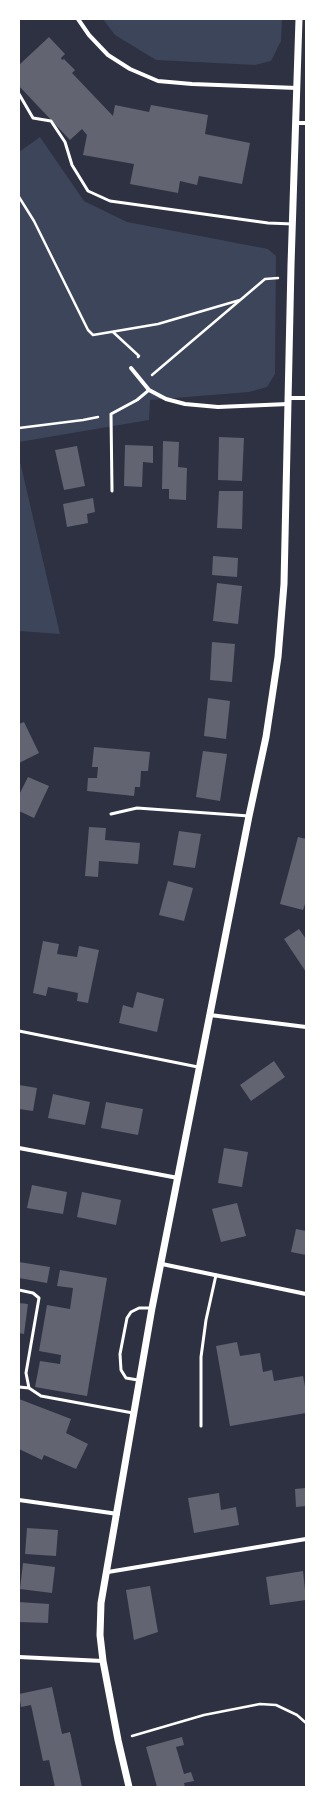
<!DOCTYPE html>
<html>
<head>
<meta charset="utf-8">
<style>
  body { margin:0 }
  #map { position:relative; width:325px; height:1806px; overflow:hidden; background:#2d3142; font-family:"Alegreya Sans",sans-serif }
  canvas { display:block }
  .frame { position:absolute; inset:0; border:20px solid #fff; pointer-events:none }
</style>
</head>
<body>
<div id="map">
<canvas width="325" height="1806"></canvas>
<div class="frame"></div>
</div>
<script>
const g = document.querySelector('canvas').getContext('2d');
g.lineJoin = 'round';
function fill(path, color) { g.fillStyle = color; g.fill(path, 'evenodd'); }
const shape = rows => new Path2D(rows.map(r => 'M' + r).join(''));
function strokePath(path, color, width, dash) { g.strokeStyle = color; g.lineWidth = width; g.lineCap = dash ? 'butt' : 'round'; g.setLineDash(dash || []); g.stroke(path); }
fill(shape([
  [103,19,282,19,281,41,271,61,255,65,156,60,115,35],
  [40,137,84,201,127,222,268,249,276,256,275,374,267,387,249,392,150,400,149,420,19,442,19,152],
  [19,457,60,634,19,631]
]), '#3c4559');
fill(shape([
  [49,37,65,54,61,58,62,60,64,59,75,70,72,73,113,116,115,105,149,112,151,105,208,115,205,134,250,143,242,184,199,176,197,185,180,181,178,193,130,184,134,164,83,155,87,135,82,129,70,140,19,86,19,65],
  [219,437,244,438,242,481,218,480],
  [163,441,179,442,178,467,187,468,186,500,169,499,169,489,162,489],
  [125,445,153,446,153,463,143,462,142,487,124,486],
  [77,446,85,486,64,490,55,450],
  [219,491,243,491,242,529,217,528],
  [93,498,95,512,87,514,88,523,67,527,63,504],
  [213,556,238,558,237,577,212,575],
  [217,583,242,586,238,624,213,621],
  [212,642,235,644,232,682,210,680],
  [208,698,230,701,226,739,204,736],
  [24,722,39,753,19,763,19,724],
  [94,747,150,752,148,771,141,771,140,787,135,787,134,796,87,791,88,778,97,778,98,767,92,767],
  [203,751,227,754,220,801,196,797],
  [28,777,49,786,34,818,19,811,19,795],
  [89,827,106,828,105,840,140,843,138,864,99,861,98,877,85,876],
  [179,831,201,834,195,868,173,865],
  [298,837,306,839,306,901,303,910,280,904],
  [168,881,193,888,184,921,159,915],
  [299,929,306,939,306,972,284,939],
  [43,941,59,944,57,954,77,957,79,946,99,950,88,1003,77,1001,78,993,48,987,46,996,33,993],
  [137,992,164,999,157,1032,119,1023,123,1005,133,1008],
  [274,1061,285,1077,251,1101,240,1085],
  [19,1085,37,1088,33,1111,19,1109],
  [53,1094,90,1102,85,1125,48,1118],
  [106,1102,143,1109,138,1135,101,1128],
  [224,1148,248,1152,242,1187,218,1183],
  [32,1185,67,1192,63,1214,27,1208],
  [82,1192,121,1200,116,1225,77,1217],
  [237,1203,246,1236,221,1242,212,1209],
  [296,1229,306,1231,306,1255,291,1252],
  [19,1262,50,1267,47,1283,19,1278],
  [60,1270,107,1278,87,1396,35,1387,40,1361,60,1364,61,1355,39,1351,47,1305,70,1309,73,1288,57,1286],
  [19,1303,28,1304,24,1334,19,1333],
  [237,1342,240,1356,260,1353,263,1372,272,1370,274,1381,303,1376,306,1392,306,1413,230,1426,216,1346],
  [19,1399,71,1419,66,1433,88,1444,76,1469,44,1455,42,1460,19,1449],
  [306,1488,306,1506,296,1507,295,1489],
  [219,1493,221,1510,236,1507,239,1525,194,1533,188,1498],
  [27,1528,58,1530,56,1556,25,1554],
  [23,1563,55,1567,52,1593,20,1589],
  [303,1571,306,1600,270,1605,266,1577],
  [150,1586,158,1632,134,1640,126,1590],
  [19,1602,49,1604,48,1623,19,1622],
  [52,1687,62,1734,70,1732,82,1787,55,1787,49,1760,43,1761,31,1705,21,1707,19,1694],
  [182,1737,184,1745,176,1747,184,1774,191,1772,194,1781,184,1783,185,1787,157,1787,146,1747]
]), '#626471');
strokePath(shape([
  [19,197,34,221,88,330,93,335,158,324,240,300],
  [113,332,139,356,138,357],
  [152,375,265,279,278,278],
  [19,428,83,420,98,417],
  [132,1736,204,1715,260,1704,276,1705,297,1715,306,1723]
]), '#fff', 2.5);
strokePath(shape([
  [19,94,33,118,51,121,65,142,72,165,88,191,110,201,268,223,293,224],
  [112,491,111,414,137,400,149,390],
  [111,814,137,808,249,816],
  [19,1031,198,1067],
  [19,1290,33,1293,39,1298,26,1373,29,1388,41,1396,133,1413],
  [138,1380,126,1378,121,1370,120,1354,127,1318,131,1312,139,1308,152,1308],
  [19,1387,29,1388],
  [201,1426,201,1357,206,1320,216,1275]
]), '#fff', 3);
strokePath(shape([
  [78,19,89,35,108,55,130,69,158,81,192,84,297,88],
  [296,123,306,123],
  [131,368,149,390,166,399,185,404,218,407,288,404],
  [289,398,306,398],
  [210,1015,306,1027],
  [19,1148,178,1178],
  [162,1264,306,1294],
  [19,1500,118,1514],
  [108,1572,306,1539],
  [19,1657,103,1661]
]), '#fff', 4);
strokePath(shape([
  [129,1787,118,1740,103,1661,100,1635,101,1603,152,1308,249,816,266,737,278,657,284,584,291,265,299,19]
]), '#fff', 7);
</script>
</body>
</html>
